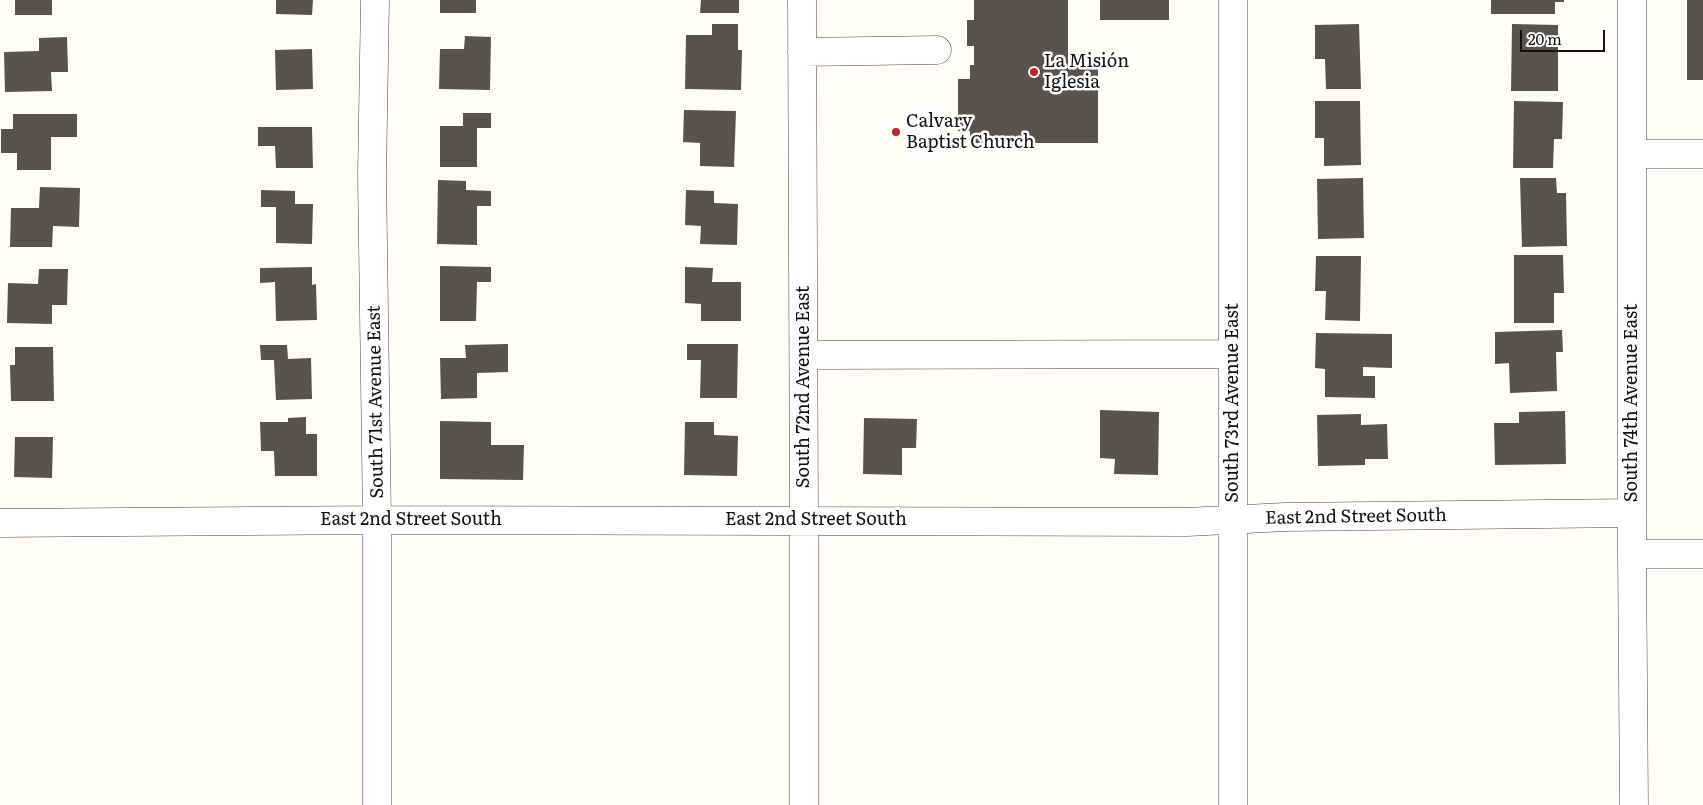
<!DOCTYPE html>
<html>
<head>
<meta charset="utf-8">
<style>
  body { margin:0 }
  #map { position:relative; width:1703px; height:805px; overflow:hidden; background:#fffdf5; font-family:Literata,serif }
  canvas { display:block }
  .scale { position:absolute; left:1520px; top:30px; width:85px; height:22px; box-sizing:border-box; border:2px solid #111; border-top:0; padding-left:6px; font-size:15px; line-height:18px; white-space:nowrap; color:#111; -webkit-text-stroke:4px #fff; paint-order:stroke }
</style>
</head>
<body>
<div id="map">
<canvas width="1703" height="805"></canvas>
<div class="scale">20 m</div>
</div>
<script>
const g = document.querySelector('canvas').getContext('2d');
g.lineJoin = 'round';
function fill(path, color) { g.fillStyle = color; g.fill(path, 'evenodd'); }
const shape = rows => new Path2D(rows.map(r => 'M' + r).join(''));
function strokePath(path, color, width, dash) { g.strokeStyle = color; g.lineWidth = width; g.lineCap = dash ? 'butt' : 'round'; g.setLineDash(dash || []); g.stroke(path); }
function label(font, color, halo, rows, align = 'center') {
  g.font = font + ' Literata,serif'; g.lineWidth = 5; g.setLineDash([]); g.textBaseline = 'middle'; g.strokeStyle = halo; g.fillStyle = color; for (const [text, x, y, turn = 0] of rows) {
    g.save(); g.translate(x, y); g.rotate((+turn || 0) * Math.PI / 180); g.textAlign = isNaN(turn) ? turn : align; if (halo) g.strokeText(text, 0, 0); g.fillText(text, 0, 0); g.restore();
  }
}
fill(shape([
  [15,0,52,0,52,15,15,15],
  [276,0,313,0,312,15,276,14],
  [440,0,476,0,476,13,440,13],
  [701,0,739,0,739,13,700,13],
  [974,0,1068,0,1068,65,1098,65,1098,143,970,143,970,131,958,131,958,79,970,79,970,65,974,65,974,46,967,46,967,20,974,20],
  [1100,0,1169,0,1169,20,1100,20],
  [1491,0,1564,0,1564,2,1555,2,1555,14,1491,14],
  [1687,0,1703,0,1703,80,1687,80],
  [712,24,738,24,738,50,742,50,741,90,685,89,686,35,712,35],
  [1359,24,1361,89,1326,89,1325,59,1315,59,1315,25],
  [1512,24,1558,25,1558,91,1511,91],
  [465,36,491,37,490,90,439,89,440,49,464,49],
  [67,37,68,72,51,72,52,91,5,92,4,52,39,51,39,38],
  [312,49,313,89,276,90,275,50],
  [1315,101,1360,101,1361,165,1324,166,1324,138,1315,138],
  [1514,101,1563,102,1562,139,1554,139,1553,168,1513,168],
  [684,110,736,111,734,167,700,166,700,143,683,142],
  [463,113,491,113,491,128,477,128,477,167,440,167,440,126,463,126],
  [13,114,77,114,77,137,51,137,51,170,17,170,17,153,1,153,1,129,13,129],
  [258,127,312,127,313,168,276,168,275,146,258,146],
  [1363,178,1364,238,1318,239,1317,179],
  [1520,178,1556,178,1557,193,1566,193,1567,246,1522,247],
  [438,180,466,181,466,190,491,191,491,206,477,206,477,245,437,244],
  [40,187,80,188,79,227,53,226,52,247,10,247,11,208,39,208],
  [261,190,295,191,295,204,313,204,312,244,276,243,276,207,261,207],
  [686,190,714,191,714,203,738,204,737,245,700,244,701,226,685,225],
  [1514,255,1563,255,1564,293,1554,293,1554,323,1514,323],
  [1316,256,1361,256,1360,321,1325,320,1326,291,1315,291],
  [440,266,491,267,491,282,477,282,476,321,440,321],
  [312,267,312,285,316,284,317,320,276,321,275,282,260,283,260,268],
  [685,267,713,268,712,282,741,282,741,321,701,321,701,304,685,303],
  [39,269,68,269,67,305,52,305,52,324,7,323,8,283,38,284],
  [1562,330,1563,352,1556,352,1557,391,1510,393,1509,363,1495,364,1495,332],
  [1316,333,1392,334,1392,368,1363,367,1363,376,1375,376,1375,398,1325,397,1325,369,1315,368],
  [508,344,508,372,477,373,477,398,441,399,440,358,466,358,465,345],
  [687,344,738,344,737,398,700,398,701,360,687,360],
  [260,345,287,345,288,359,311,358,312,399,276,400,274,360,261,360],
  [15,347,53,347,54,401,11,401,10,365,15,365],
  [1100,410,1159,412,1158,475,1114,474,1115,459,1100,458],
  [1565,411,1566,464,1495,465,1494,423,1519,423,1519,412],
  [1361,414,1361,425,1387,424,1388,459,1365,459,1365,465,1318,466,1317,415],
  [306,417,306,434,317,434,317,476,275,476,274,451,261,451,260,422,288,422,288,418],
  [864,418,917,419,916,448,902,448,902,475,863,474],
  [440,421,491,422,491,445,524,445,523,480,440,479],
  [685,422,714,422,714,435,738,436,737,476,684,475],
  [15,437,53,437,52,478,14,477]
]), '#5a524d');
const minor = shape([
  [375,0,372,175,377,520,377,805],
  [802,0,804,520,804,805],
  [1632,0,1632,554,1634,805],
  [802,52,937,50],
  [1633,154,1703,154],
  [804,355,1233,354],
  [0,523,377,520,1187,522,1285,517,1632,513],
  [1632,554,1703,554],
  [1233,805,1233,0]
]);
strokePath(minor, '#444', 29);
strokePath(minor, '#fff', 28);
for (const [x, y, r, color] of [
  [1034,72,5,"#c4262e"],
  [896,132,5,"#c4262e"]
]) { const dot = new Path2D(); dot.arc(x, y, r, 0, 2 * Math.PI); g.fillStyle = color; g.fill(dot); strokePath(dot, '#fff', 2); }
label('18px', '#111', '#fff', [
  ["La Misión",1044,62],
  ["Iglesia",1044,83],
  ["Calvary",906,122],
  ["Baptist Church",906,143]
], 'left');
label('18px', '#111', '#fff', [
  ["South 72nd Avenue East",804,387,-90],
  ["South 71st Avenue East",376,402,-91],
  ["South 73rd Avenue East",1233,403,-90],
  ["South 74th Avenue East",1632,403,-90],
  ["East 2nd Street South",1356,517,-1],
  ["East 2nd Street South",411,520],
  ["East 2nd Street South",816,520]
]);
</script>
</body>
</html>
